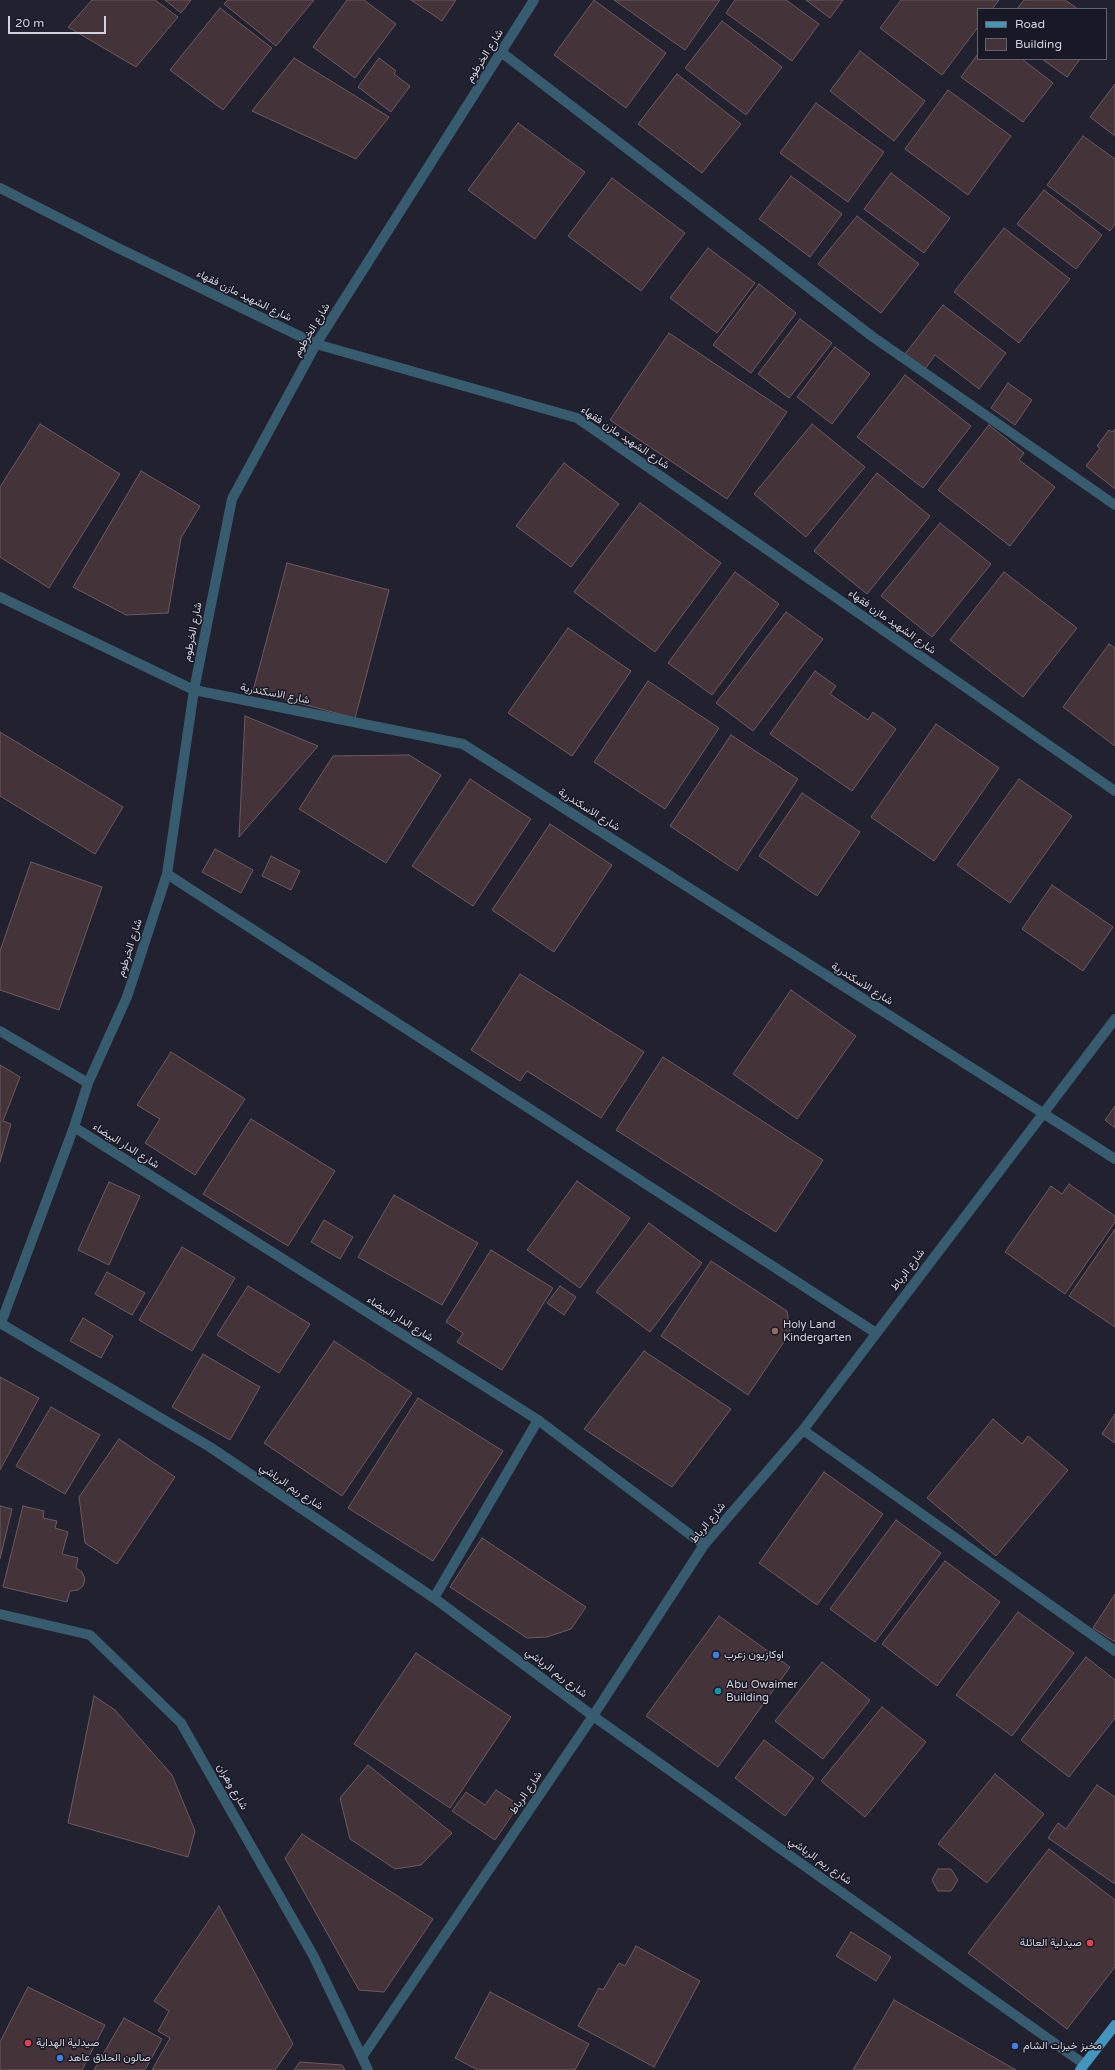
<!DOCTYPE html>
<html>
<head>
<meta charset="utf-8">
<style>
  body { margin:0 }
  #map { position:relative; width:1115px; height:2070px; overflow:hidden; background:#222130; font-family:"Varela Round",sans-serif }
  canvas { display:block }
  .legend { position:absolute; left:977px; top:8px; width:130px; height:52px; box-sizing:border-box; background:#191826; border:1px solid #63626f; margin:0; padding:5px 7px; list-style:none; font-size:12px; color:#d2d2dc }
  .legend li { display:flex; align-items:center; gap:8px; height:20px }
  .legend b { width:20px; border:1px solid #63626f }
  .scale { position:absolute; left:8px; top:16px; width:98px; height:18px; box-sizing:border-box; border:2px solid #d2d2dc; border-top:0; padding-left:5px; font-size:12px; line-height:14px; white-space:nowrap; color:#d2d2dc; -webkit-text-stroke:3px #191826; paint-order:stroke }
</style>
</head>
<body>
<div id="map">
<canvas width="1115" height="2070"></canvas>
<ul class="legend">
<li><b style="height:5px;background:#4495bb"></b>Road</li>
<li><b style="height:11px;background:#45333a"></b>Building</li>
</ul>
<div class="scale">20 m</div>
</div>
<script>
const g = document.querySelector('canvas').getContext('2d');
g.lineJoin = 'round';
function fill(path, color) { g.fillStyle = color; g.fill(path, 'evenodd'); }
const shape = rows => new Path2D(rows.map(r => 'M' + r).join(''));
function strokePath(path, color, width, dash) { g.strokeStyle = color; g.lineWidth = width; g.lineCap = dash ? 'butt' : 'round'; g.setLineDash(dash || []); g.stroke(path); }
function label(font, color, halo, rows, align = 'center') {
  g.font = font + ' "Varela Round",Vazirmatn,sans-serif'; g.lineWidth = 3; g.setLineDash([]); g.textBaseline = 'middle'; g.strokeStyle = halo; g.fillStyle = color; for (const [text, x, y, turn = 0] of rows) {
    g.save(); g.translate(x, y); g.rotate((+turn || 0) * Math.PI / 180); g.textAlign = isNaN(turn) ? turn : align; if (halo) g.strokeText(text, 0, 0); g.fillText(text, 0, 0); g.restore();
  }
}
const building = shape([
  [92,0,155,0,178,17,136,67,68,27,92,0],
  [165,0,191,0,181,13,165,0],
  [228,0,314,0,276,46,224,4,228,0],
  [347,0,364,0,396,24,355,78,313,47,347,0],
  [411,0,456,0,442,21,411,0],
  [594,0,666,53,626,108,554,55,594,0],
  [614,0,720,0,685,50,614,0],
  [735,0,786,0,819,24,792,61,726,13,735,0],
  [806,0,843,0,830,18,806,0],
  [901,0,999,0,992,9,978,9,978,27,942,75,880,28,901,0],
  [1024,0,1065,0,1078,9,1017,9,1024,0],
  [220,8,272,48,223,110,170,70,220,8],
  [722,21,782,67,746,115,685,68,722,21],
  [860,51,925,101,894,141,830,91,860,51],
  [978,54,978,59,1022,59,1053,83,1023,122,961,77,978,54],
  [294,58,389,117,356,159,252,111,294,58],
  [379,58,396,71,394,74,410,86,391,112,358,87,379,58],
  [1042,59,1080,59,1067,77,1042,59],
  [677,74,741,124,702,173,638,124,677,74],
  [1115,84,1115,136,1090,117,1115,84],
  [948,90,1011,136,968,195,905,149,948,90],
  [816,103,884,152,848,202,780,153,816,103],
  [518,123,585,172,535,239,468,190,518,123],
  [1083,136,1115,159,1115,224,1110,231,1047,185,1083,136],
  [891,173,950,218,924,253,864,209,891,173],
  [791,176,842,214,810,257,759,219,791,176],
  [612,178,685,233,641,291,568,236,612,178],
  [1044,190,1102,235,1076,269,1017,224,1044,190],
  [857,216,919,264,881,313,818,264,857,216],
  [1004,228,1070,279,1019,343,954,292,1004,228],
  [708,248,755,283,717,333,670,298,708,248],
  [759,284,796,313,751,373,713,345,759,284],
  [943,305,1006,353,979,389,935,355,925,369,905,354,943,305],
  [800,319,832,343,789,398,758,374,800,319],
  [669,333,787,412,727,499,610,420,669,333],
  [835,347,870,374,832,424,797,397,835,347],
  [905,375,971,426,923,488,857,437,905,375],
  [1008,383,1032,400,1015,425,991,408,1008,383],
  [40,424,120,474,49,588,0,557,0,487,40,424],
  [812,424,865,467,806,537,754,494,812,424],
  [989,425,1024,453,1019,460,1055,487,1010,546,938,490,989,425],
  [1115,429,1115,489,1086,466,1100,448,1097,446,1109,430,1112,432,1115,429],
  [564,463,619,504,571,567,516,526,564,463],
  [141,471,200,506,181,538,168,613,126,615,73,587,141,471],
  [877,473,930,516,867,594,814,551,877,473],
  [640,503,721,563,655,652,574,592,640,503],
  [940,523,991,564,932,637,881,596,940,523],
  [287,563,389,590,355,718,253,691,287,563],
  [735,572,779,604,712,695,668,663,735,572],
  [1004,572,1077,628,1023,697,950,640,1004,572],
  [786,612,823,639,753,731,716,703,786,612],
  [568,628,631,671,572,756,508,713,568,628],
  [1109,644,1115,648,1115,746,1063,707,1109,644],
  [815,671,836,686,830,694,868,720,873,712,896,729,852,791,770,734,815,671],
  [648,681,719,728,665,809,594,762,648,681],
  [245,716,318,746,239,837,245,716],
  [936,724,999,768,934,861,871,817,936,724],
  [0,732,123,807,95,854,0,796,0,732],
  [731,735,798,779,737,871,670,826,731,735],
  [409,755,441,775,386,863,299,809,333,756,409,755],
  [470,779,531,819,473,906,412,866,470,779],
  [1019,779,1072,816,1010,903,957,865,1019,779],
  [802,793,860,832,817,896,759,856,802,793],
  [550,824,612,865,554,952,492,910,550,824],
  [215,849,253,870,241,893,202,872,215,849],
  [271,856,300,871,291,890,262,876,271,856],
  [31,862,102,887,59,1010,0,990,0,951,31,862],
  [1052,885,1113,927,1083,971,1022,929,1052,885],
  [520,974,644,1052,601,1118,527,1071,520,1081,471,1050,520,974],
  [791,990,856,1036,797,1119,733,1074,791,990],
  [171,1052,245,1099,195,1175,145,1143,160,1119,137,1105,171,1052],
  [663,1057,823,1160,776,1232,616,1130,663,1057],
  [0,1065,20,1077,3,1121,11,1124,0,1162,0,1065],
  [1115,1106,1115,1128,1105,1120,1115,1106],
  [251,1119,335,1171,288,1246,203,1194,251,1119],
  [577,1181,630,1218,580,1288,527,1250,577,1181],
  [109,1182,140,1196,109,1265,78,1250,109,1182],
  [1069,1184,1115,1216,1115,1222,1065,1294,1005,1252,1051,1186,1062,1194,1069,1184],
  [394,1195,478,1243,442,1305,358,1257,394,1195],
  [324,1220,353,1237,340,1259,311,1242,324,1220],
  [649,1223,702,1263,650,1332,596,1292,649,1223],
  [1115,1229,1115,1327,1069,1296,1115,1229],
  [182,1247,235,1278,192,1351,139,1320,182,1247],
  [491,1250,553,1288,502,1370,457,1342,463,1333,446,1322,491,1250],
  [711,1261,787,1311,790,1333,748,1395,661,1336,711,1261],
  [107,1272,145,1293,132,1315,95,1294,107,1272],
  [248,1286,310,1324,279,1373,217,1335,248,1286],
  [560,1286,576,1297,564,1315,547,1303,560,1286],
  [83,1318,113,1336,101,1358,70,1341,83,1318],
  [334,1341,412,1393,342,1496,264,1443,334,1341],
  [644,1351,731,1409,672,1487,584,1429,644,1351],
  [203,1354,260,1387,230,1440,172,1407,203,1354],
  [0,1377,39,1398,0,1470,0,1377],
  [418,1398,503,1451,433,1561,348,1508,418,1398],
  [51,1407,100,1435,65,1494,16,1466,51,1407],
  [1115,1414,1115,1443,1102,1434,1115,1414],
  [993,1419,1022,1444,1028,1436,1068,1470,996,1556,927,1498,993,1419],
  [119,1439,175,1477,117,1564,85,1543,79,1497,119,1439],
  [824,1472,883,1514,817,1605,759,1563,824,1472],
  [0,1506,12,1509,0,1559,0,1506],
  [23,1506,44,1511,43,1518,57,1521,55,1528,68,1532,62,1554,78,1558,76,1568,82,1572,85,1579,83,1586,78,1590,70,1591,67,1602,3,1587,23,1506],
  [896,1520,941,1553,875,1642,830,1609,896,1520],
  [482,1538,586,1607,571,1629,547,1637,527,1638,450,1587,482,1538],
  [945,1561,1000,1602,937,1686,882,1644,945,1561],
  [1115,1594,1115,1642,1093,1628,1115,1594],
  [1018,1612,1074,1653,1012,1736,956,1695,1018,1612],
  [719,1616,790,1667,718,1767,646,1716,719,1616],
  [416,1653,511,1717,450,1808,354,1744,416,1653],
  [1086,1657,1115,1680,1115,1718,1069,1777,1021,1740,1086,1657],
  [822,1662,870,1700,823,1759,775,1721,822,1662],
  [94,1696,115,1710,172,1775,195,1831,188,1857,68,1823,94,1696],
  [882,1707,926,1742,865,1817,821,1781,882,1707],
  [764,1740,814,1778,785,1816,735,1778,764,1740],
  [368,1765,452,1833,421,1865,395,1869,350,1839,340,1798,368,1765],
  [995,1774,1044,1814,987,1883,938,1844,995,1774],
  [1097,1785,1115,1797,1115,1884,1048,1838,1058,1823,1066,1829,1097,1785],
  [496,1790,519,1805,495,1840,452,1811,466,1792,485,1805,496,1790],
  [302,1834,433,1919,384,1992,359,1990,285,1858,302,1834],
  [1049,1849,1115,1900,1115,1967,1067,2029,968,1953,1049,1849],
  [938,1869,951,1869,958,1880,951,1891,938,1891,932,1880,938,1869],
  [219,1906,293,2044,275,2070,152,2070,170,2038,158,2031,169,2011,154,2001,219,1906],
  [851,1932,891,1957,876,1981,836,1956,851,1932],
  [636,1946,700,1981,654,2067,578,2026,599,1988,603,1990,619,1963,625,1966,636,1946],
  [28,1987,105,2025,82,2070,0,2070,0,2042,28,1987],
  [490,1992,589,2044,575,2070,478,2070,455,2058,490,1992],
  [894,2000,1016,2070,853,2070,894,2000],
  [124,2018,162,2039,145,2070,94,2070,124,2018],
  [300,2062,342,2065,345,2070,294,2070,300,2062]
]);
fill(building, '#45333a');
strokePath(building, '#6e5a61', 1);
strokePath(shape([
  [501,52,873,337,1115,505],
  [0,188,114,246,316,344,577,418,1115,791],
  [0,597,194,690,463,744,1115,1159],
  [167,874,876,1333],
  [0,1031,88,1083],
  [74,1127,538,1420,704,1545],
  [0,1323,210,1447,434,1598,593,1716,1084,2064],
  [1,1323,74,1127,88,1083,127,997,167,874,194,690,232,499,316,344,534,0],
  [803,1430,1115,1651],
  [434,1598,538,1420],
  [0,1614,90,1635,181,1723,313,1955,362,2057],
  [368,2070,362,2057,593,1716,704,1545,803,1430,1115,1019]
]), '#385c6f', 10);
strokePath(shape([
  [1080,2070,1115,2025]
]), '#4495bb', 10);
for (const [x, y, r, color] of [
  [775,1331,4,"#8d6e63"],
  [716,1655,4,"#3f7fe0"],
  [718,1691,4,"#0f9aa8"],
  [1090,1943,4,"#e0444e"],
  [28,2043,4,"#e0444e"],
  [1015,2046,4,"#3f7fe0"],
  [60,2058,4,"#3f7fe0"]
]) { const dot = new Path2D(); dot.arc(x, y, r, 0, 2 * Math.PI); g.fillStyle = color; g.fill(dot); strokePath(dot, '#191826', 1.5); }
label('11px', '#d2d2dc', '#191826', [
  ["شارع الخرطوم",485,56,-58],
  ["شارع الشهيد مازن فقهاء",244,296,26],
  ["شارع الخرطوم",312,330,-59],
  ["شارع الشهيد مازن فقهاء",625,438,34],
  ["شارع الشهيد مازن فقهاء",892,622,35],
  ["شارع الخرطوم",193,632,-79],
  ["شارع الاسكندرية",275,694,11],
  ["شارع الاسكندرية",589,810,32],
  ["شارع الخرطوم",130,948,-72],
  ["شارع الاسكندرية",862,984,32],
  ["شارع الدار البيضاء",126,1146,32],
  ["شارع الرباط",908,1270,-53],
  ["شارع الدار البيضاء",400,1319,32],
  ["شارع ريم الرياشي",291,1487,34],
  ["شارع الرباط",708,1523,-51],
  ["شارع ريم الرياشي",556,1673,37],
  ["شارع وهران",232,1787,60],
  ["شارع الرباط",526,1793,-56],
  ["شارع ريم الرياشي",820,1861,35]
]);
label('11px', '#d2d2dc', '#191826', [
  ["Holy Land",783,1325],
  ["Kindergarten",783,1338],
  ["اوكازيون زعرب",724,1655],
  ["Abu Owaimer",726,1685],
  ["Building",726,1698],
  ["صيدلية العائلة",1082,1943,"right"],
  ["صيدلية الهداية",36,2043],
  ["مخبز خيرات الشام",1023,2046],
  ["صالون الحلاق عاهد",68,2058]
], 'left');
</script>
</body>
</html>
